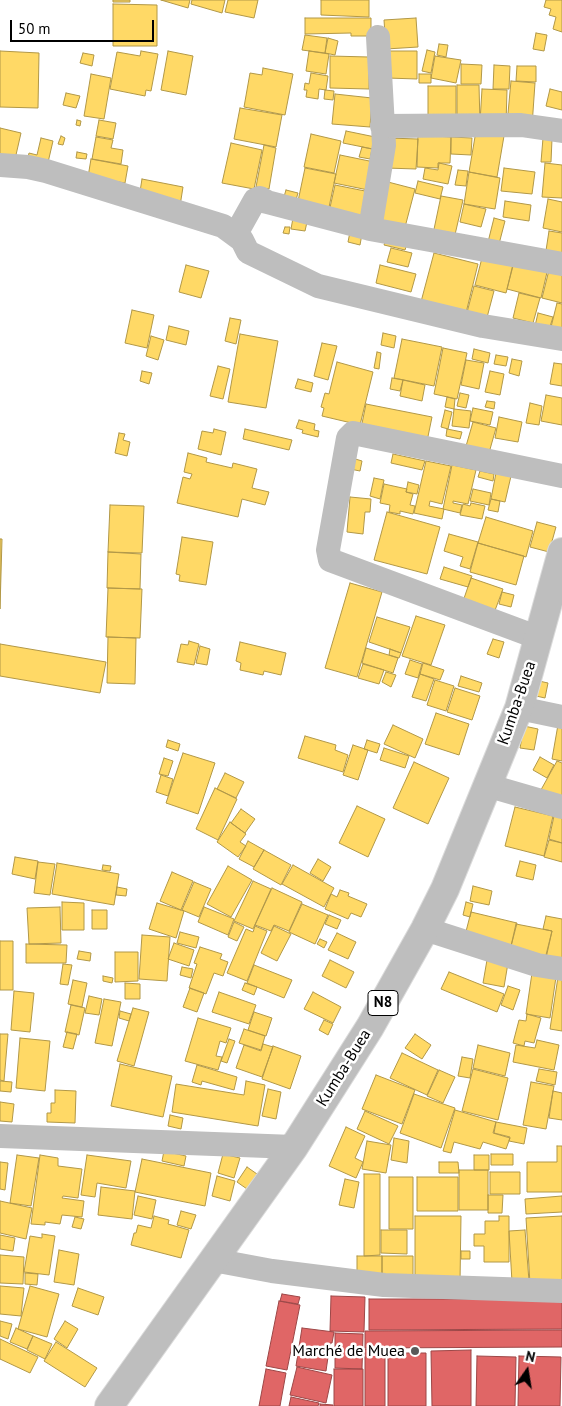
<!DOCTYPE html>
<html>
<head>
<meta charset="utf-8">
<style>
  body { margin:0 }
  #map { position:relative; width:562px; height:1406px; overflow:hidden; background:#fff; font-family:"PT Sans",sans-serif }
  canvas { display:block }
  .north { position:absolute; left:502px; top:1346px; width:50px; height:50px; -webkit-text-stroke:4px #fff; paint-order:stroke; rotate:13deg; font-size:14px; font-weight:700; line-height:20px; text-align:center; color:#000 }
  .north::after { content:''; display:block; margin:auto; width:18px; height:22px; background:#000; clip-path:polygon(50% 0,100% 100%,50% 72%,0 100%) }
  .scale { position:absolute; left:10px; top:20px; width:144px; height:22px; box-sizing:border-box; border:2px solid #000; border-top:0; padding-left:6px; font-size:15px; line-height:18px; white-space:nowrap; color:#000; -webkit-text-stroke:4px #fff; paint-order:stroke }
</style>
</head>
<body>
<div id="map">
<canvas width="562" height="1406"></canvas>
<div class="north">N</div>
<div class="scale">50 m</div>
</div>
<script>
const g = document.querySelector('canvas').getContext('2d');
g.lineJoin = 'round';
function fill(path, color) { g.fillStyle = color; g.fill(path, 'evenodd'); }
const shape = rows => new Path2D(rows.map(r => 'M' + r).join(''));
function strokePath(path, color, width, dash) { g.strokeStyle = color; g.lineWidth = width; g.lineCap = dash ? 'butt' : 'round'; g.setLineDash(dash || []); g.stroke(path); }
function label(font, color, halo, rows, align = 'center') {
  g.font = font + ' "PT Sans",sans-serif'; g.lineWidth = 5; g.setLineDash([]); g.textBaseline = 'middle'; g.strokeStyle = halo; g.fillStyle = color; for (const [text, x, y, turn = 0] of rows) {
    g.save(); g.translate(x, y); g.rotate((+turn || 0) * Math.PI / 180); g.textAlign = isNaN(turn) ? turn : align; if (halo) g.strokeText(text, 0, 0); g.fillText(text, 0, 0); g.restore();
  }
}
const homes = shape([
  [113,0,130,0,130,2,113,2,113,0],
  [161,0,190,0,188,8,161,0],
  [192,0,225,0,222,13,191,4,192,0],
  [228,0,258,0,254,18,225,12,228,0],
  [321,0,369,0,369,17,321,15,321,0],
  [546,0,562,0,562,32,553,29,556,17,549,15,551,9,544,7,546,0],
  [113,4,157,5,157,46,113,46,113,4],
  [305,18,371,18,371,36,351,36,351,33,305,34,305,18],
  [416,18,418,47,386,49,384,20,416,18],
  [536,33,547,35,544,51,533,49,536,33],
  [305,35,327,38,325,53,302,50,305,35],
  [328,38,338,41,335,55,325,53,328,38],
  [439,44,448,45,446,57,437,55,439,44],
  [427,50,435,52,431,73,422,71,427,50],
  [0,51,39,53,38,108,0,107,0,51],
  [141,51,158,54,151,91,146,90,145,96,110,89,117,52,140,56,141,51],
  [168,51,193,56,186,95,161,90,168,51],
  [309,51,329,54,326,74,306,71,309,51],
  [387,51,417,51,417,79,387,78,387,51],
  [83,53,94,55,92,66,80,63,83,53],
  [330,56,369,57,369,89,330,88,330,56],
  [435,56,461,60,456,83,431,78,435,56],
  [461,64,482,65,481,84,461,84,461,64],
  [494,65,510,66,509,89,493,89,494,65],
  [517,66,536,66,536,82,516,81,517,66],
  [263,68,293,74,285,115,244,107,250,73,262,75,263,68],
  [311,73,328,76,326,90,319,89,318,99,306,97,307,90,304,90,305,83,309,84,311,73],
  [91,74,111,78,104,119,84,116,91,74],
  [419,74,431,74,431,83,419,83,419,74],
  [511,81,535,83,532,126,507,124,511,81],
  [457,85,479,85,480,124,457,124,457,85],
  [428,86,456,86,456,122,428,122,428,86],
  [482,89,507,90,506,124,480,122,482,89],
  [550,89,562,92,562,110,546,106,550,89],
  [325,90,334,91,333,100,324,99,325,90],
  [66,93,80,96,76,108,63,105,66,93],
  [335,94,372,98,370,127,332,124,335,94],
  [240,108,282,115,276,147,234,139,240,108],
  [77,120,81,121,80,126,76,125,77,120],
  [99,120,116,123,113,139,96,136,99,120],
  [0,128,21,133,13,168,0,165,0,128],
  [346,131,380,138,378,150,343,143,346,131],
  [476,131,504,136,497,177,469,172,476,131],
  [311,134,341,141,334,173,304,167,311,134],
  [418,135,451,137,450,163,438,163,438,168,417,167,418,135],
  [61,136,65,138,63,145,58,144,61,136],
  [96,137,113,140,111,148,123,150,121,164,92,159,96,137],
  [451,137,472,138,471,155,451,154,451,137],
  [41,138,53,141,46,171,27,162,29,153,37,155,41,138],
  [388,138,418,139,416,169,386,168,388,138],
  [543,138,552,139,551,162,541,162,543,138],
  [231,143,262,150,254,189,222,183,231,143],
  [264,145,276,148,269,189,256,187,264,145],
  [362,147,372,149,370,159,359,157,362,147],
  [77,152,87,154,86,159,76,158,77,152],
  [340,155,379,163,373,191,334,183,340,155],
  [91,159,128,166,125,183,88,177,91,159],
  [439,163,452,166,448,184,423,179,425,168,438,170,439,163],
  [545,163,562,165,562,198,542,197,545,163],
  [305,168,336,174,328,212,297,206,305,168],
  [504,168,535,172,532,194,501,191,504,168],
  [458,170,468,171,466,186,455,185,458,170],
  [469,172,500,178,495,209,464,204,469,172],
  [142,179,183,187,180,206,139,198,142,179],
  [418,181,443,187,440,199,415,193,418,181],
  [388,182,415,189,404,231,377,224,388,182],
  [335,185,375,193,369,220,329,212,335,185],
  [286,190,298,193,295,203,283,200,286,190],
  [441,196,463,200,454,239,433,234,441,196],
  [548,199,562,202,562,232,543,228,548,199],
  [505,201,531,205,529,221,503,217,505,201],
  [464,204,486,209,481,227,460,222,464,204],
  [293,218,307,222,305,231,291,229,293,218],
  [494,218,505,221,499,244,488,242,494,218],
  [285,227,290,227,289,234,283,233,285,227],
  [549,231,562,233,562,260,545,257,549,231],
  [350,232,362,234,360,245,348,242,350,232],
  [387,236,408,241,405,250,384,245,387,236],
  [391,248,412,253,408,267,387,262,391,248],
  [434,253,478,264,463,325,418,313,434,253],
  [483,254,514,262,506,293,475,285,483,254],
  [514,260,548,268,541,298,507,289,514,260],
  [186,265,209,271,201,298,179,292,186,265],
  [380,265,416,274,411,292,376,283,380,265],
  [550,266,562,269,562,303,542,298,550,266],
  [474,286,494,291,485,325,465,320,474,286],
  [519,293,540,298,533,323,513,318,519,293],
  [557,303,562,304,562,333,550,331,557,303],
  [132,310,154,315,147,348,125,343,132,310],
  [538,313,553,317,549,330,535,326,538,313],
  [230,318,241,320,236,344,225,341,230,318],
  [169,326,189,331,186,345,166,340,169,326],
  [383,333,396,336,394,348,381,345,383,333],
  [240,334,278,341,266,408,228,402,240,334],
  [151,336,164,340,158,360,146,356,151,336],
  [402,339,442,347,434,386,394,378,402,339],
  [322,343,337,346,328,380,314,376,322,343],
  [443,348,467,353,457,399,434,394,443,348],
  [474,349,490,353,488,363,472,359,474,349],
  [377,352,381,353,379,369,374,368,377,352],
  [496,355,508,357,506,366,494,364,496,355],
  [512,359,522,361,519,376,509,373,512,359],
  [466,360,484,363,479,389,461,385,466,360],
  [337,362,373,372,360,425,322,416,324,408,321,407,325,393,329,394,337,362],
  [554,363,562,364,562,386,550,384,554,363],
  [218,366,230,369,223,399,210,396,218,366],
  [142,371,152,373,149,384,140,381,142,371],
  [490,371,504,374,500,395,485,392,490,371],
  [392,378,403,380,400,391,390,389,392,378],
  [298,379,313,383,311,392,295,388,298,379],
  [403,380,425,385,422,401,400,396,403,380],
  [460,393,469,395,466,408,457,406,460,393],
  [546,395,562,398,562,425,541,421,546,395],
  [447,397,455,399,454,409,445,407,447,397],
  [487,401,495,402,494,409,485,407,487,401],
  [530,403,542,406,539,425,526,423,530,403],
  [366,404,432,417,425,451,359,438,366,404],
  [473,408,493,412,490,425,470,421,473,408],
  [454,409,471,411,469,428,452,426,454,409],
  [445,410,452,412,448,429,441,427,445,410],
  [499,417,522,422,518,442,495,438,499,417],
  [299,420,315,424,314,430,319,431,318,437,302,433,303,430,296,428,299,420],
  [473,422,496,428,487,460,464,453,473,422],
  [214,429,226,432,221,455,198,449,202,431,213,433,214,429],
  [245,429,292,440,289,450,243,439,245,429],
  [447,429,462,432,460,439,446,436,447,429],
  [119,433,125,434,123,440,130,442,127,456,115,453,119,433],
  [188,453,207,458,206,462,232,468,233,463,257,469,252,488,269,492,265,505,242,499,238,517,177,503,183,477,190,479,192,474,184,472,188,453],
  [393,454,425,461,422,470,391,463,393,454],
  [352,458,362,461,360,471,350,469,352,458],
  [426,461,451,466,442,504,430,501,429,506,444,509,442,519,414,513,426,461],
  [452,465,476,470,468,504,453,501,453,503,462,505,460,513,443,509,452,465],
  [480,471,494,474,493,481,478,477,480,471],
  [496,473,511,476,505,502,491,499,496,473],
  [374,478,384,480,380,499,370,496,374,478],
  [408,482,419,485,417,494,406,492,408,482],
  [384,484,407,489,406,492,413,494,410,505,415,506,413,514,400,511,400,514,389,512,390,505,380,503,384,484],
  [473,489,491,493,489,505,470,501,473,489],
  [350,497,371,499,370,512,365,512,363,534,347,532,350,497],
  [491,499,500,501,498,512,488,510,491,499],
  [471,503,485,506,482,519,460,515,463,504,470,506,471,503],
  [110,505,144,506,142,553,108,552,110,505],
  [387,512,440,527,427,574,374,560,387,512],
  [486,517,533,531,526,557,478,543,486,517],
  [537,522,556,527,549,552,530,547,537,522],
  [449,534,478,542,470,569,460,566,463,557,444,551,449,534],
  [182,537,213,542,206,585,179,581,180,575,176,574,182,537],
  [0,539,2,539,0,609,0,539],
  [478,543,524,556,516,585,470,572,478,543],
  [108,552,141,554,140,589,107,588,108,552],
  [444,567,472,576,468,587,440,579,444,567],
  [471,578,503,589,491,621,460,610,471,578],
  [350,583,382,592,357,677,325,668,350,583],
  [108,588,142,589,140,638,106,637,108,588],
  [502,592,514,595,511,607,499,604,502,592],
  [416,616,445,625,431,665,402,656,416,616],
  [377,617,410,627,401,653,369,642,377,617],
  [108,637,136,638,135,684,107,683,108,637],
  [493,639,504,642,499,658,487,654,493,639],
  [189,641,199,644,194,665,177,662,181,644,188,645,189,641],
  [240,642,286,653,281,675,264,671,263,675,240,670,241,663,236,661,240,642],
  [0,644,106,662,100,693,0,676,0,644],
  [200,646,210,649,207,665,196,663,200,646],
  [366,648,398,658,393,673,362,663,366,648],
  [390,649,401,653,399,658,389,655,390,649],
  [410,660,422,664,418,678,405,674,410,660],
  [423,663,444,670,440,680,420,674,423,663],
  [363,664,384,670,379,684,358,678,363,664],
  [386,672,396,675,391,687,382,682,386,672],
  [420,674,434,679,426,701,412,697,420,674],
  [461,676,482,683,479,692,458,686,461,676],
  [435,680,454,686,446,711,427,705,435,680],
  [539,681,548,683,545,698,536,696,539,681],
  [455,688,480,696,472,720,447,712,455,688],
  [436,713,469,724,459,755,425,744,436,713],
  [559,719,562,720,562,761,552,759,559,719],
  [393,725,423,739,415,758,384,744,393,725],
  [524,726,538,729,534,750,520,748,524,726],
  [305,736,336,745,335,750,348,755,343,772,298,758,305,736],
  [168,740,180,744,178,751,166,747,168,740],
  [367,740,380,744,377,753,364,749,367,740],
  [353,745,368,750,358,780,343,775,353,745],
  [384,748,409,756,405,768,380,760,384,748],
  [183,753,215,763,198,814,166,803,183,753],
  [540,757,554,765,547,778,533,770,540,757],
  [164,758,173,761,168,776,159,774,164,758],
  [557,761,562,763,562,811,537,797,557,761],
  [414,762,449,778,428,824,393,808,414,762],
  [225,773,244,782,236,798,217,789,225,773],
  [161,775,173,779,168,796,156,792,161,775],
  [215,788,237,799,218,840,196,829,215,788],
  [357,806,385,819,368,857,339,843,357,806],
  [515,807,553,816,544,856,505,846,515,807],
  [241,809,255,819,245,833,231,823,241,809],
  [554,816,562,818,562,843,549,839,554,816],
  [230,822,246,834,240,842,246,846,238,857,217,842,230,822],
  [549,840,562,843,562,862,544,857,549,840],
  [248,841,264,850,254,867,239,859,248,841],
  [264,850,291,865,281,885,253,869,264,850],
  [15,857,38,861,35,879,12,874,15,857],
  [318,859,331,867,323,881,310,873,318,859],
  [520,861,536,865,533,880,516,876,520,861],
  [38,862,55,864,50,895,34,893,38,862],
  [57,863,119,874,114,905,52,894,57,863],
  [103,865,111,866,110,871,102,870,103,865],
  [293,865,334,888,324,907,282,884,293,865],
  [228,866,252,880,231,917,207,904,228,866],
  [172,872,193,881,181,910,160,901,172,872],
  [253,881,271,889,253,929,234,921,253,881],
  [194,882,211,889,199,917,182,910,194,882],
  [473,886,492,891,489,905,470,901,473,886],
  [117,887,127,889,126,896,116,895,117,887],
  [272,888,302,902,289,931,274,925,271,931,255,925,272,888],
  [340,890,349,893,348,896,367,904,361,917,351,913,348,919,325,909,331,894,337,897,340,890],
  [62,902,84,903,84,930,62,930,62,902],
  [466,902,473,904,470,917,463,915,466,902],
  [157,903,184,911,176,938,149,929,157,903],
  [302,904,328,915,315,944,289,932,302,904],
  [60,907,61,943,29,944,27,908,60,907],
  [204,907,234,919,228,935,198,922,204,907],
  [92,910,107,910,107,929,92,929,92,910],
  [471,912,517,923,508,958,462,947,471,912],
  [329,915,341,920,337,929,325,924,329,915],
  [546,916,562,919,562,972,544,967,552,931,543,929,546,916],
  [234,922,244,927,237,941,228,937,234,922],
  [516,924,552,931,543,967,508,959,516,924],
  [255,926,267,931,247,981,227,973,246,929,253,932,255,926],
  [274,926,291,934,277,961,261,953,274,926],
  [180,932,199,937,196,948,177,943,180,932],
  [337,933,356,942,348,959,328,950,337,933],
  [142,935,170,937,167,981,139,979,142,935],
  [320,939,327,942,324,948,317,944,320,939],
  [0,941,13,941,13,990,0,990,0,941],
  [174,943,194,950,189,966,168,959,174,943],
  [26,944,67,945,66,963,26,963,26,944],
  [200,947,222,954,220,959,228,962,223,976,214,973,206,994,189,988,197,964,194,963,200,947],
  [79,951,91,953,90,961,77,959,79,951],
  [115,952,138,952,138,981,115,982,115,952],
  [330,960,354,972,346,988,322,976,330,960],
  [487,960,508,963,504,987,483,983,487,960],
  [63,964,72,965,68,985,60,984,63,964],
  [254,965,292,980,284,998,247,983,254,965],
  [182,967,193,969,191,978,180,975,182,967],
  [449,972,504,994,497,1012,441,989,449,972],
  [532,973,556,977,550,1018,526,1014,532,973],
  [103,976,113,978,112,983,103,981,103,976],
  [558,977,562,978,562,1031,550,1029,558,977],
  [73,980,87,983,82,1007,68,1004,73,980],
  [125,983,140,984,140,999,125,999,125,983],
  [245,983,257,987,254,995,242,990,245,983],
  [508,986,520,990,513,1010,501,1005,508,986],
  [190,988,204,993,197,1012,183,1007,190,988],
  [14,991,34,993,30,1032,11,1030,14,991],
  [219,992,256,1005,249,1024,212,1012,219,992],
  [313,992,341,1007,333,1023,304,1009,313,992],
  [89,996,102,999,99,1015,85,1013,89,996],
  [104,999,121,1002,112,1046,95,1043,104,999],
  [71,1005,85,1008,79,1035,65,1032,71,1005],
  [133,1008,149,1012,134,1066,117,1061,133,1008],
  [120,1011,131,1014,129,1021,119,1018,120,1011],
  [254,1012,272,1018,266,1036,248,1030,254,1012],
  [527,1014,541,1018,534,1043,525,1041,524,1046,513,1043,519,1020,526,1021,527,1014],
  [198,1018,231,1028,226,1043,220,1041,216,1056,222,1057,218,1070,185,1061,198,1018],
  [324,1020,333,1024,328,1035,319,1030,324,1020],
  [244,1029,265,1036,261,1050,239,1043,244,1029],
  [67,1032,77,1034,73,1049,63,1047,67,1032],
  [0,1034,8,1034,4,1081,0,1080,0,1034],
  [415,1034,431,1045,422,1059,405,1048,415,1034],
  [20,1038,50,1041,45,1091,16,1088,20,1038],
  [229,1039,235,1041,227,1063,221,1061,229,1039],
  [537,1040,559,1045,554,1070,513,1062,516,1045,535,1048,537,1040],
  [263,1044,273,1047,262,1077,236,1068,244,1045,261,1051,263,1044],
  [478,1045,510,1053,505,1076,473,1068,478,1045],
  [273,1046,301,1056,290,1089,262,1079,273,1046],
  [402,1053,438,1070,427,1095,390,1078,402,1053],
  [462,1057,473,1059,470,1078,458,1076,462,1057],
  [120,1064,172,1076,163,1117,111,1106,120,1064],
  [197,1065,237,1077,234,1090,202,1081,201,1085,192,1082,197,1065],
  [473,1069,508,1078,498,1120,462,1111,473,1069],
  [539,1069,557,1072,555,1085,536,1081,539,1069],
  [439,1070,455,1077,443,1103,427,1096,439,1070],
  [376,1075,415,1090,402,1124,362,1109,376,1075],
  [0,1081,12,1082,11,1092,0,1091,0,1081],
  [246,1081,265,1085,258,1126,172,1112,176,1084,244,1095,246,1081],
  [531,1082,554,1086,546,1129,523,1125,531,1082],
  [268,1089,281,1092,276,1119,262,1116,268,1089],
  [55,1090,76,1091,75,1123,47,1122,47,1113,51,1113,51,1103,55,1103,55,1090],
  [553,1091,562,1093,562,1120,549,1118,553,1091],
  [414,1094,455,1108,441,1148,400,1133,414,1094],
  [0,1102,14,1104,12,1122,0,1121,0,1102],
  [455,1110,496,1122,493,1133,510,1138,506,1149,483,1142,480,1149,454,1142,451,1153,443,1151,455,1110],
  [365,1111,398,1126,389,1144,357,1129,365,1111],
  [170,1115,183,1118,181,1129,168,1126,170,1115],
  [496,1122,527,1128,524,1144,509,1141,510,1137,494,1133,496,1122],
  [346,1127,365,1136,355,1158,363,1162,356,1178,329,1166,346,1127],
  [394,1138,409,1141,407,1163,391,1160,394,1138],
  [367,1141,391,1145,386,1173,362,1169,367,1141],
  [557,1146,562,1146,562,1192,527,1192,527,1162,557,1162,557,1146],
  [164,1151,186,1156,184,1166,162,1161,164,1151],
  [223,1154,240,1158,234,1178,218,1173,223,1154],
  [491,1154,513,1154,513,1165,491,1165,491,1154],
  [17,1155,39,1158,31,1206,10,1203,17,1155],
  [40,1155,58,1158,58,1166,82,1169,78,1198,63,1196,62,1198,84,1201,82,1217,62,1215,60,1224,45,1222,45,1225,31,1224,40,1155],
  [87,1155,131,1161,126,1188,97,1183,95,1197,81,1195,87,1155],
  [474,1155,489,1155,489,1170,474,1170,474,1155],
  [142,1159,211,1173,205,1206,135,1192,142,1159],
  [0,1162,8,1163,5,1190,0,1189,0,1162],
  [439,1162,458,1162,459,1173,439,1173,439,1162],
  [247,1167,257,1174,247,1189,237,1182,247,1167],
  [459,1170,488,1170,488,1210,459,1210,459,1170],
  [490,1172,520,1172,520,1194,490,1194,490,1172],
  [364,1174,380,1174,380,1255,364,1256,364,1174],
  [217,1176,235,1181,230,1201,212,1196,217,1176],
  [389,1177,413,1177,413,1229,389,1229,389,1177],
  [417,1177,458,1177,458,1211,417,1211,417,1177],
  [345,1179,359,1182,354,1208,339,1205,345,1179],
  [101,1187,135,1191,132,1219,98,1215,101,1187],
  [488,1195,503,1195,502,1213,488,1213,488,1195],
  [138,1196,156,1200,152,1219,134,1215,138,1196],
  [562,1196,562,1212,526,1214,525,1199,562,1196],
  [0,1201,32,1208,26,1239,0,1233,0,1201],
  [181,1211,196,1215,191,1229,177,1225,181,1211],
  [154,1216,169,1220,168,1224,189,1230,181,1258,131,1245,134,1233,136,1233,138,1225,151,1228,154,1216],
  [415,1216,461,1216,460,1282,415,1282,415,1216],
  [499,1216,509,1216,509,1262,484,1262,484,1246,474,1246,474,1234,485,1234,485,1221,499,1221,499,1216],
  [562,1216,562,1283,530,1284,526,1218,562,1216],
  [75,1217,84,1219,81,1229,72,1227,75,1217],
  [381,1230,407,1230,407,1254,381,1253,381,1230],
  [525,1230,529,1281,512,1282,509,1231,525,1230],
  [42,1234,55,1236,49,1275,24,1272,30,1236,42,1238,42,1234],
  [0,1235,15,1238,13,1251,0,1249,0,1235],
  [59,1250,79,1254,74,1285,54,1282,59,1250],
  [461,1251,470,1251,470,1259,461,1259,461,1251],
  [0,1255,24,1257,23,1284,0,1283,0,1255],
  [357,1256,382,1256,382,1281,357,1281,357,1256],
  [382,1256,413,1256,413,1284,382,1284,382,1256],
  [25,1273,38,1274,37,1285,25,1284,25,1273],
  [0,1286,24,1288,21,1316,0,1314,0,1286],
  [30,1286,59,1294,47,1337,18,1329,30,1286],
  [78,1288,104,1297,98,1315,72,1306,78,1288],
  [0,1321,12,1324,8,1339,0,1336,0,1321],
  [65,1321,78,1329,67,1348,54,1339,65,1321],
  [16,1328,33,1336,27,1349,10,1342,16,1328],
  [33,1336,52,1344,45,1359,27,1350,33,1336],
  [0,1339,38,1357,30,1373,0,1359,0,1339],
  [56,1342,97,1368,85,1387,44,1361,56,1342]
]);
fill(homes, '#ffd966');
strokePath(homes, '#b29847', 1);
const shops = shape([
  [282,1294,300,1297,298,1304,280,1301,282,1294],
  [331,1296,365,1297,364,1332,330,1331,331,1296],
  [369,1299,562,1299,562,1329,369,1330,369,1299],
  [279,1301,300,1305,287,1370,266,1366,279,1301],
  [302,1328,334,1332,332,1343,330,1343,326,1371,296,1366,302,1328],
  [562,1330,562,1347,365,1348,365,1331,562,1330],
  [335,1333,363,1334,362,1369,335,1368,335,1333],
  [365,1349,385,1349,385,1406,365,1406,365,1349],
  [471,1350,471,1406,432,1406,431,1351,471,1350],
  [388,1353,426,1353,426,1406,388,1406,388,1353],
  [477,1356,516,1357,515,1406,476,1406,477,1356],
  [519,1356,561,1357,560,1406,518,1406,519,1356],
  [297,1367,332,1375,326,1403,290,1395,297,1367],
  [266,1369,286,1373,280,1406,259,1406,266,1369],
  [334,1369,363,1369,363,1406,334,1406,334,1369],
  [291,1397,319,1403,318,1406,289,1406,291,1397],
  [320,1404,333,1405,333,1406,320,1406,320,1404]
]);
fill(shops, '#e06666');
strokePath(shops, '#9d4747', 1);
const highway = shape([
  [109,1406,294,1147,370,1027,425,929,445,889,519,708,562,552]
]);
strokePath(highway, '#dbdbdb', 30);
strokePath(shape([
  [382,126,521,125,562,131],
  [0,165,28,167,46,171,223,226,242,240,248,252,318,286,483,326,562,339],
  [370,229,384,145,378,37],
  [236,234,255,200,260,198,267,202,370,229,562,264],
  [539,638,330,560,328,550,348,438,353,433,562,476],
  [519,708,562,717],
  [486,785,562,807],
  [425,929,537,965,562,969],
  [0,1136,294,1147],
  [213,1260,272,1271,384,1285,562,1291]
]), '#bebebe', 24);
strokePath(highway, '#bebebe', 28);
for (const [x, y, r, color] of [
  [415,1351,5,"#595959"]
]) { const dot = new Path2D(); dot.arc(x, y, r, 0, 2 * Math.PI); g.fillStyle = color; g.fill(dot); strokePath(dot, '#fff', 2); }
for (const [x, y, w] of [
  [383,1003,30]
]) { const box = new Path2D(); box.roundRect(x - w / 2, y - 12.5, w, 25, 4); g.fillStyle = '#fff'; g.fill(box); strokePath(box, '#000', 1); }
label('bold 15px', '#000', null, [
  ["N8",383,1003]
]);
label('16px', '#000', '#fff', [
  ["Kumba-Buea",517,703,-71],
  ["Kumba-Buea",344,1068,-58]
]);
label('16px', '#000', '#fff', [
  ["Marché de Muea",405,1351]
], 'right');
</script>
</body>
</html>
